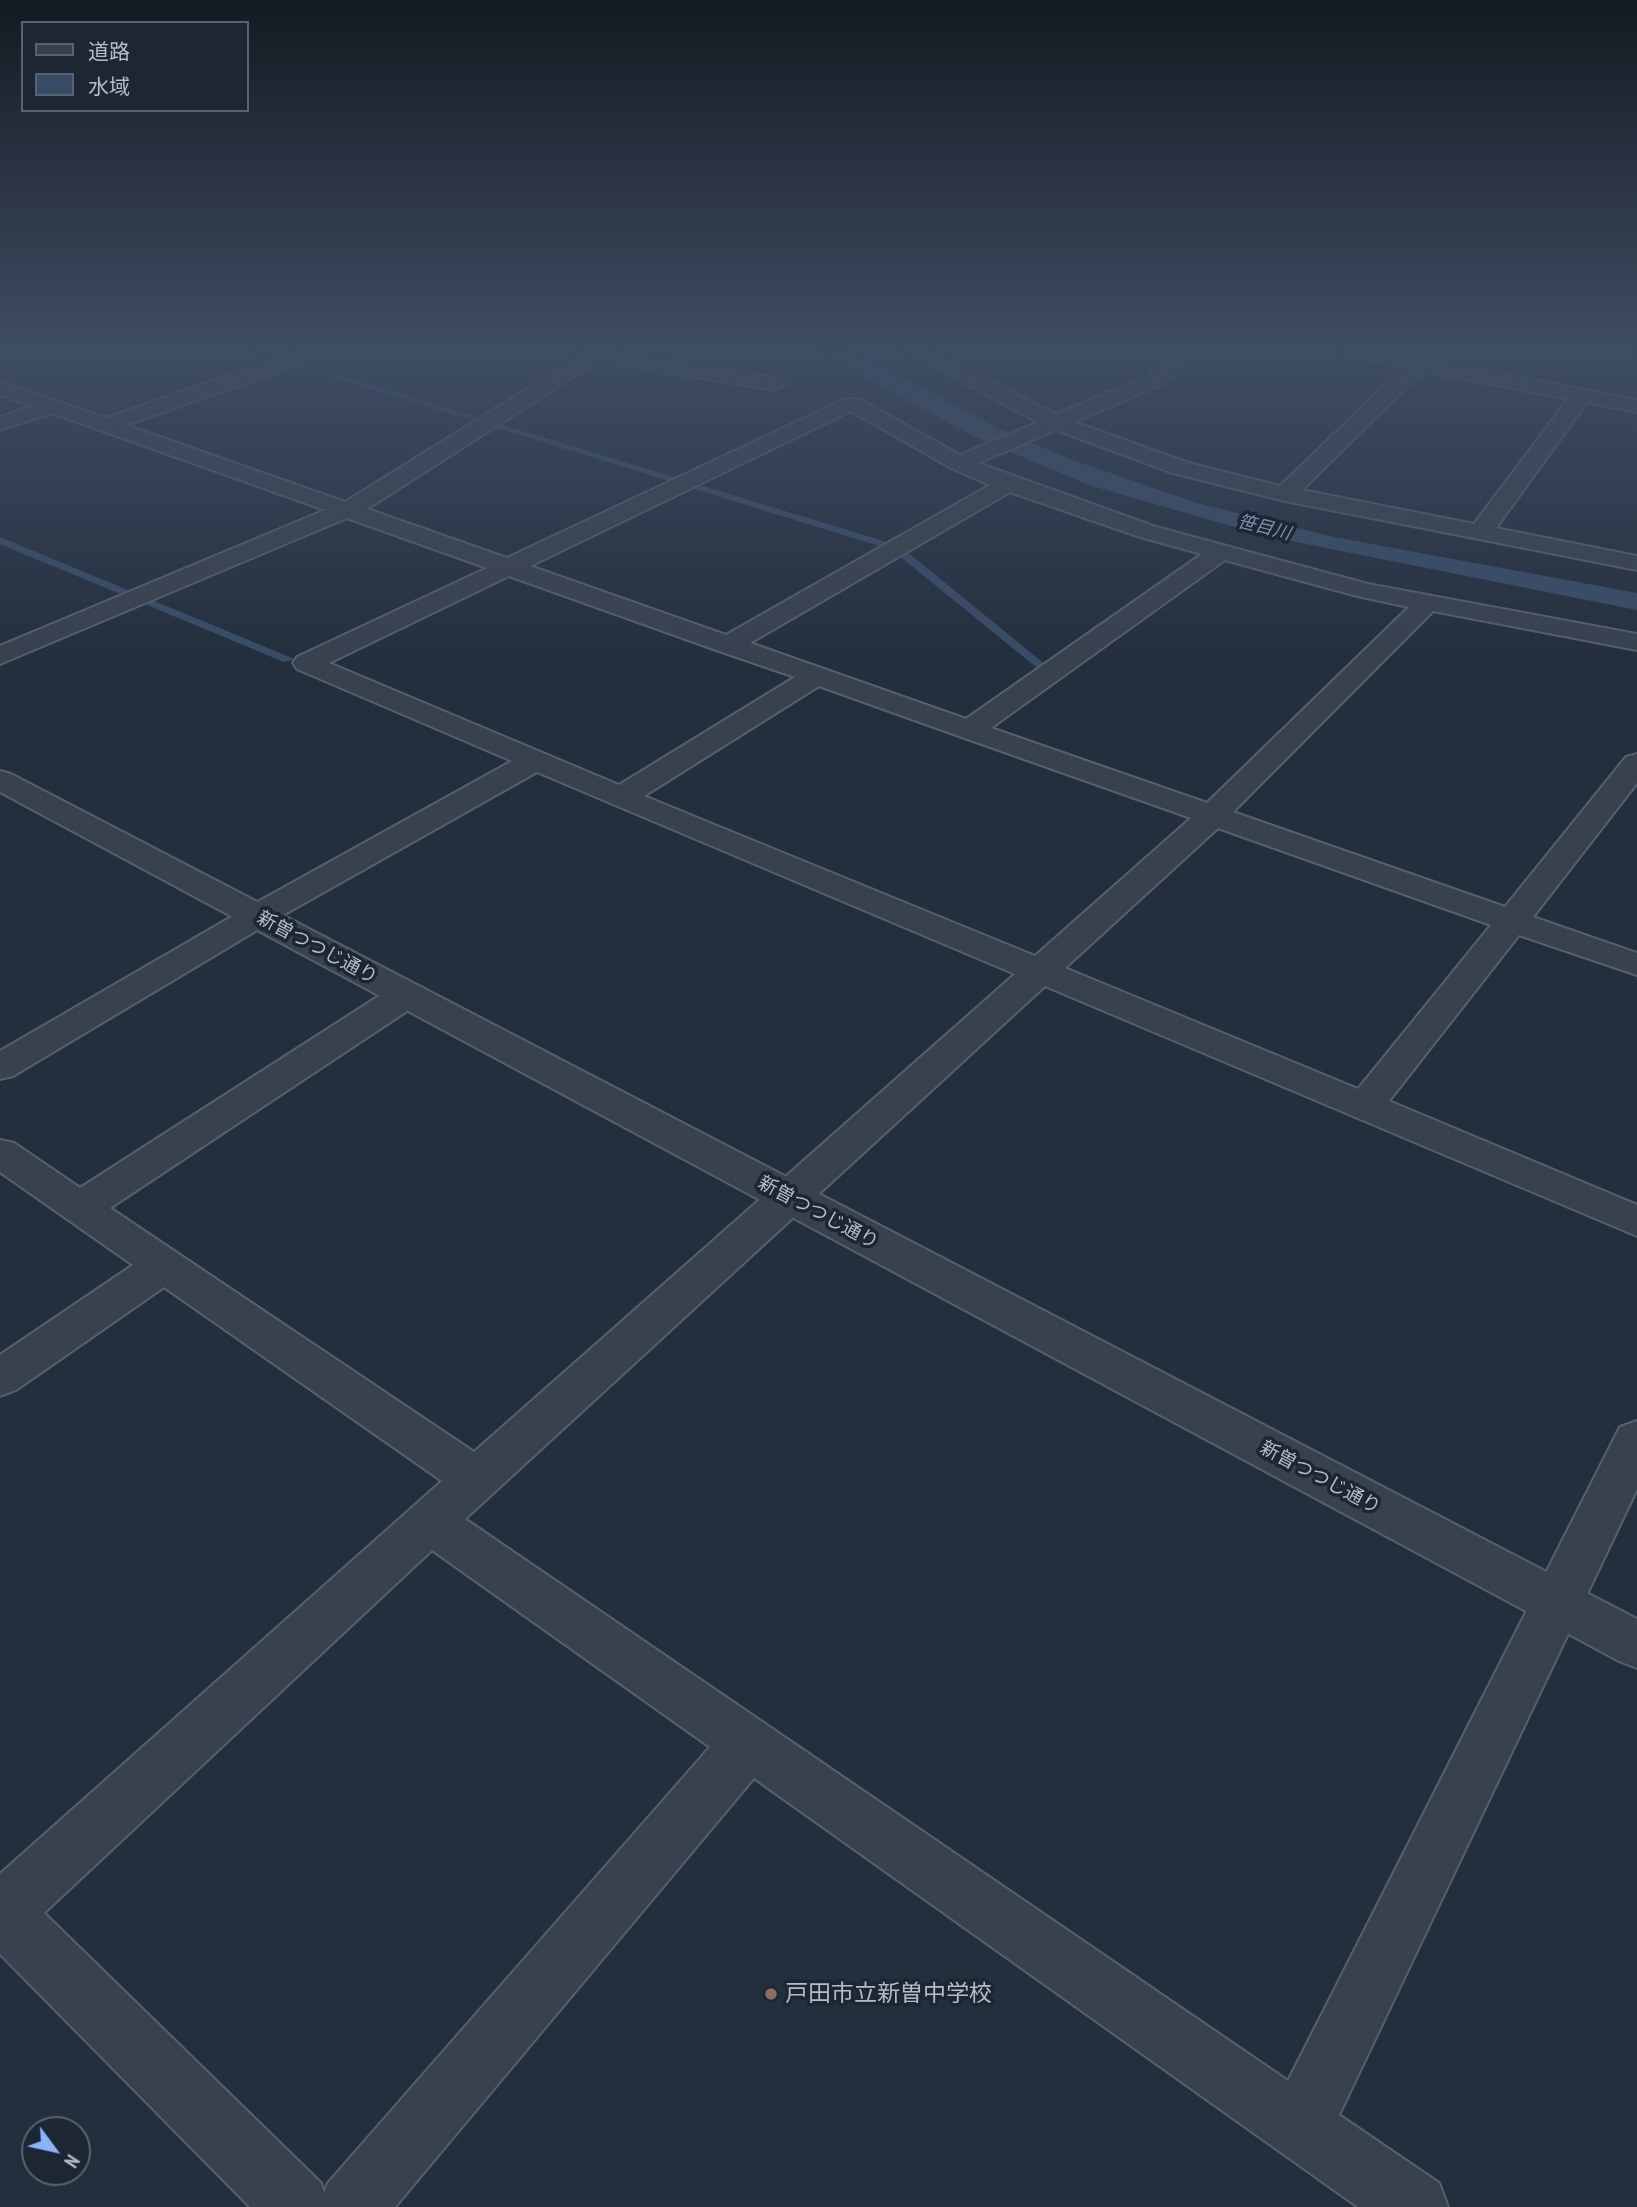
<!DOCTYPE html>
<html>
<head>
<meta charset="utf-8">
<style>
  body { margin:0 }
  #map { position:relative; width:1637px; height:2207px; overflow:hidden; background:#242f3e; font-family:"PT Sans Narrow","Noto Sans JP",sans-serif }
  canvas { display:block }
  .legend { position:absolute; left:21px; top:21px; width:228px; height:91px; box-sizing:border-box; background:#1d2633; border:2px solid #59626f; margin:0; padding:9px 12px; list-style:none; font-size:21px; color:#b4bcc9 }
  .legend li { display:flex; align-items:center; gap:14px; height:35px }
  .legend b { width:35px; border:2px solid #59626f }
  .north { position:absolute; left:21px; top:2116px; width:70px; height:70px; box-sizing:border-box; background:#1d2633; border:2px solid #59626f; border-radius:50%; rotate:123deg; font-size:19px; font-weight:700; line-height:28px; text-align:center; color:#b4bcc9 }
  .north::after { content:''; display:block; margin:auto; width:24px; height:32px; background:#8ab4f8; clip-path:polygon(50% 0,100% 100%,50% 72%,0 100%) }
</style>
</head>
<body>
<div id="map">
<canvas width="1637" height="2207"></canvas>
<ul class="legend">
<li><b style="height:9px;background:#38414e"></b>道路</li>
<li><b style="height:19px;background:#394c67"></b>水域</li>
</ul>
<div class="north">N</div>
</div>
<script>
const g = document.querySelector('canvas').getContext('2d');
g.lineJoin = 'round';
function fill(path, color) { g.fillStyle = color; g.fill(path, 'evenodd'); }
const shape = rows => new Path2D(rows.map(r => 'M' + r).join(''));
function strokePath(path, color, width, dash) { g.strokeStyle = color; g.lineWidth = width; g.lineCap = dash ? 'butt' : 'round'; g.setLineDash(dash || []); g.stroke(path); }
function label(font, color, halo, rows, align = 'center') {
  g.font = font + ' "PT Sans Narrow","Noto Sans JP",sans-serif'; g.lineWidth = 7; g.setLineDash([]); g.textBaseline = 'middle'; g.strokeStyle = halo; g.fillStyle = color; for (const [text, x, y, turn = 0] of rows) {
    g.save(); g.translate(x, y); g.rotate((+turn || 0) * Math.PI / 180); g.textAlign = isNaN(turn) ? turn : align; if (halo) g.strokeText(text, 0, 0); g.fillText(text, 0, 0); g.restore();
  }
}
fill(shape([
  [817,351,853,351,1002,430,1070,459,1197,503,1334,537,1637,593,1637,610,1266,536,1089,485,975,437]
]), '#394c67');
fill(shape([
  [248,351,260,351,900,546,1046,665,1036,667,892,550,248,351],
  [0,537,292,658,294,660,284,662,0,544,0,537]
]), '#394c67');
const minor = shape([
  [300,351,328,351,325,355,126,425,345,502,588,351,611,351,775,378,785,384,775,390,598,361,367,509,507,558,845,399,859,399,960,455,1038,422,904,351,929,351,1056,414,1149,376,1181,351,1203,351,1163,384,1074,422,1189,463,1280,486,1404,367,1345,355,1342,351,1382,351,1414,357,1421,351,1442,351,1433,361,1637,400,1637,412,1587,402,1496,528,1637,556,1637,570,1285,501,1173,473,1056,430,978,463,1156,527,1368,584,1637,634,1637,650,1433,611,1233,812,1505,907,1626,757,1637,754,1637,783,1533,917,1637,953,1637,975,1519,935,1389,1101,1637,1205,1637,1236,1045,986,465,1519,1288,2081,1620,1427,1637,1421,1637,1489,1339,2115,1439,2183,1448,2207,1358,2207,754,1778,395,2207,250,2207,0,1954,0,1874,442,1481,164,1287,16,1390,0,1396,0,1355,133,1265,0,1172,0,1140,14,1143,80,1188,393,987,406,984,419,987,424,995,419,1003,110,1208,474,1452,1015,974,537,772,269,923,13,1076,0,1079,0,1051,245,909,512,761,297,669,293,663,297,657,487,568,347,518,0,664,0,646,325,510,52,413,0,430,0,417,32,406,0,395,0,382,106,418,300,351],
  [1423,371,1568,399,1474,524,1302,490,1423,371],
  [851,411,951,468,990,485,726,635,530,566,851,411],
  [1010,492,1140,537,1202,554,966,719,750,643,1010,492],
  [1225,560,1357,596,1409,607,1207,803,991,728,1225,560],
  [509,576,719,651,795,677,619,785,329,663,509,576],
  [819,686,959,736,1191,818,1035,956,644,796,819,686],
  [1218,828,1491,925,1358,1089,1065,968,1218,828],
  [432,1550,710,1747,328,2183,324,2193,321,2183,44,1913,432,1550]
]);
const tertiary = shape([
  [0,771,11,774,1637,1619,1637,1668,1619,1661,0,792,0,771]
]);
strokePath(minor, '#565f6c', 4);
strokePath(tertiary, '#565f6c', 4);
fill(minor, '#38414e');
fill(tertiary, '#38414e');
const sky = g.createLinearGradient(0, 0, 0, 660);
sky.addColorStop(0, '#141a22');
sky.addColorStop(0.53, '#3f4d63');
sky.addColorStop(1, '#3f4d6300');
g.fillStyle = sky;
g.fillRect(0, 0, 1637, 660);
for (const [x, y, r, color] of [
  [771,1994,7,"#8d6e63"]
]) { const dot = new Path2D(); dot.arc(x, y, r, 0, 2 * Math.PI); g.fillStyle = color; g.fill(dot); strokePath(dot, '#1d2633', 2.5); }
label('italic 18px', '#7c92b1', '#1d2633', [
  ["笹目川",1264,528,14]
]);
label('19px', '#b4bcc9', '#1d2633', [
  ["新曽つつじ通り",317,948,28],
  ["新曽つつじ通り",818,1213,28],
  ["新曽つつじ通り",1320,1478,28]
]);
label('23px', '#b4bcc9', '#1d2633', [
  ["戸田市立新曽中学校",785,1994]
], 'left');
</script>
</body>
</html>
